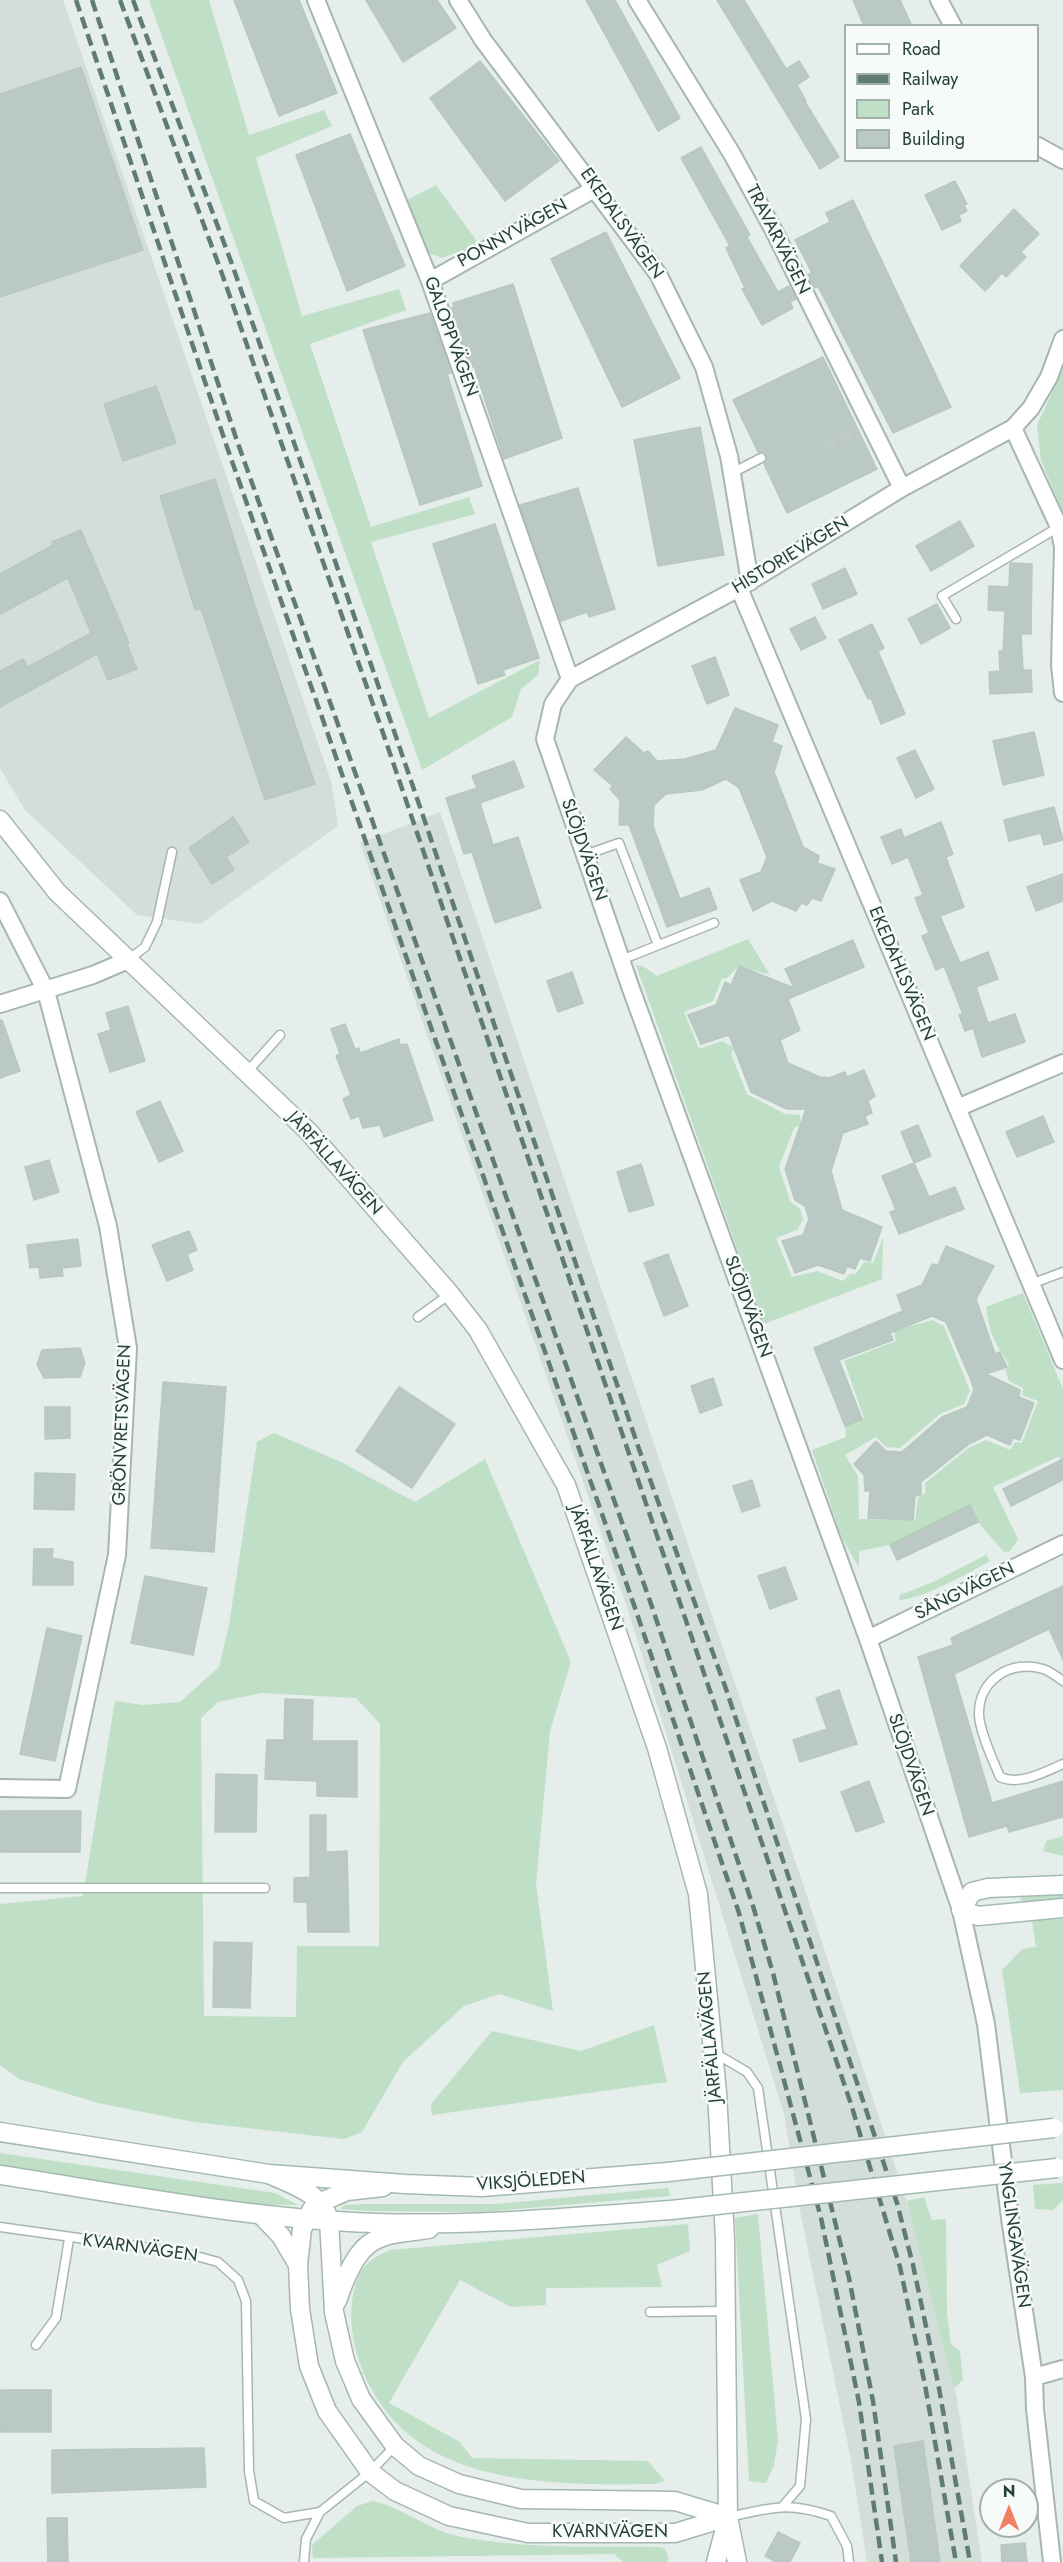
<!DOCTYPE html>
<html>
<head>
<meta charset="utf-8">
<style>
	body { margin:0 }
	#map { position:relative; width:1063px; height:2562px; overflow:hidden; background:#e5eeea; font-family:Jost,sans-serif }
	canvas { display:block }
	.legend { position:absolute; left:844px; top:24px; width:195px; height:138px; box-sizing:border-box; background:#f6faf8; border:2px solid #a2b0ab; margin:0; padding:8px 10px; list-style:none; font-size:18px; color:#244038 }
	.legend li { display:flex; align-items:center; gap:12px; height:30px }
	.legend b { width:30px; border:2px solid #a2b0ab }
	.north { position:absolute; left:979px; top:2478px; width:60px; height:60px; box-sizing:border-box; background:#f6faf8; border:2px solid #a2b0ab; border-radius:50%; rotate:0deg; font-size:16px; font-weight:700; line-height:24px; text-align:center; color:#244038 }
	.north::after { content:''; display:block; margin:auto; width:21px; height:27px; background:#f17f61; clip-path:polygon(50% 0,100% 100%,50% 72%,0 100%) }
</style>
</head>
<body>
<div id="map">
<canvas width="1063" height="2562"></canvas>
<ul class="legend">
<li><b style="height:8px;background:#fff"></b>Road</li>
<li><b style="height:8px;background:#5f7b73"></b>Railway</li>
<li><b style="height:16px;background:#bfdfc6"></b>Park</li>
<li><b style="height:16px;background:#bac9c3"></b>Building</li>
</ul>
<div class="north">N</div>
</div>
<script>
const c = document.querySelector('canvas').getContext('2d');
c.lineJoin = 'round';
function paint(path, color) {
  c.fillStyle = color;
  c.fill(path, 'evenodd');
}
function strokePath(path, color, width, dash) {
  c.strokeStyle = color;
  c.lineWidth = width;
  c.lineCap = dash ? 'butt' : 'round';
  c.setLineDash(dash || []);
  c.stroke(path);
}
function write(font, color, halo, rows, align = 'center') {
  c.font = font + ' Jost,sans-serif';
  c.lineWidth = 5;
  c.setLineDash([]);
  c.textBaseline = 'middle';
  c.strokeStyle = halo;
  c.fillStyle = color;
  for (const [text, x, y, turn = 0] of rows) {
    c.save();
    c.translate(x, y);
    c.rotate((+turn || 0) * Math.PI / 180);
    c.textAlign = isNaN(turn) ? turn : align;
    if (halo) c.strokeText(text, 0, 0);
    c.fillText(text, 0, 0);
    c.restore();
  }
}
const built = new Path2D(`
	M0,0h63l268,781 7,45 -138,98 -63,-9 -112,-105 -25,-42z
	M440,812l364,1075 118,362 35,150 25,163h-115l-16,-102 -50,-244 -17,-102 -156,-504 -268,-767z`);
const green = new Path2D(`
	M149,0h60l40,135 75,-25 8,16 -76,32 46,158 97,-27 7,21 -96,34 61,183 98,-30 6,17 -104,28 58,176 111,-58 -2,15 -17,14 -9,28 -90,53z
	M436,185l43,59 -37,14 -14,-5 -21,-53z
	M1063,369v145l-22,-54 -4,-35z
	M748,939l22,36 -31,-9 -12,12 -5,1 -9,22 -29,11 15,37 23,-8 12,7 -3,6 16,40 38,20 15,1 1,10 -7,3 -15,39 11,34 10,8 3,10 -6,11 -21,8 16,39 25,-6 26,10 7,-7h6l8,-12 9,1 10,-25 -1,41 -118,45 -128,-359 7,1 14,10z
	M1023,1293l40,96v71l-5,-3 -65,30 25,52 -8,12 -6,1 -26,-30 -8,-16 -80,39 -31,6v17l-17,-30 -30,-88 34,-13 -1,-11 19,-8 -20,-57 52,-20 -2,-10 38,-11 12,6 26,65 -6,13 -24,10 -40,34 -14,-1 -10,-10 -31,18 13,21 1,43 56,1 3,-22 7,-5v-10l45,-36 16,-7 24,10 5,-8 7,1 16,-42 -16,-6 1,-7 -14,-7 -4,-11 4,-4c-3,-9 -8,-13 -12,-21 -7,-12 -9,-25 -11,-38z
	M274,1433l67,29 74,40 70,-43 86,203 -21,69 -14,153 17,127 -54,-17 -35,12 -61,56 -41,70 -18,7 -150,-17 -96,-19 -79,-24 -19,-14v-161l83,-8 32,-195 28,4 37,-3 39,-35 10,-42 28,-183zM262,1693l94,5 24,26 -1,222h-82l-1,71 -92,-1 -3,-298 17,-16z
	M986,1555l4,6c-24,13 -65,37 -91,39l1,-5 33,-13z
	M1063,1836v20l-20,-5 3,-10z
	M1063,1893v7l-42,1 -1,-7z
	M1063,1919v171l-43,3 -18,-123 20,-21 14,-2 -4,-27z
	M654,2025l13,57 -235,33 -1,-11 61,-73 89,20z
	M0,2153l275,40 23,12h-31l-72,-9 -195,-31z
	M1063,2183v17l-10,10 -18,-1 -2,-24z
	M668,2188l2,8 -188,16 -112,-1 -29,-2 3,-4 20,-1h132z
	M924,2197l8,23 14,-1 1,94 4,31 9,7 3,29 -9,8 -47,-187z
	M758,2214l20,226 -4,25 -8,18 -17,-2 -14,-263z
	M688,2224l2,27 -33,14 5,22 -116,1v17l-35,2 -51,-27 -71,123 71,39 12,16 176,3 17,20 -11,3c-95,1 -222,4 -278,-87 -13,-20 -21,-44 -24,-68 -2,-22 0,-52 18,-68 6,-5 14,-8 20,-11z
	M373,2501c31,7 58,31 89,36 64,12 132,9 197,10l6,2 4,10 -3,3h-43l-9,-8 -301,4 -1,-13 45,-39z`);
const building = new Path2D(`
	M234,0h65l38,93 -58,23z
	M366,0h71l19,28 -53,34z
	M586,0h29l65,118 -22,13z
	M717,0h27l42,69 13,-8 10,16 -12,8 9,16 -1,1 34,55 -19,12z
	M853,0h47l12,26h-48z
	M480,61l79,100 -54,40 -75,-103z
	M81,67l62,183 -143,47v-203z
	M350,134l55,132 -58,25 -51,-136z
	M701,147l49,88 -3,2 31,55 11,-6 7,13 -6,3 3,6 -31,17 -20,-36 3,-1 -19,-40 4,-2 -49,-88z
	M955,181l12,23 -3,1 3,6 -8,4 2,6 -19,9 -17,-35z
	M853,200l98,207 -58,26 -75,-147 -4,2 -6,-13 4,-2 -17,-33 35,-18 -4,-9z
	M1014,209l25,25 -18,18 5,5 -20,20 -4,-4 -17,18 -25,-25z
	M606,232l74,146 -58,29 -71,-148z
	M513,284l49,154 -58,21 -30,-93 -3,1 -20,-59 3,-1 -1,-4z
	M430,313l21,60 -4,1 35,112 -62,19 -57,-175z
	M823,357l54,112 -90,44 -23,-49 3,-8 -3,-4h-6l-25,-52z
	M156,386l20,57 -53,18 -19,-57z
	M700,427l24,128 -66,11 -24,-126z
	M215,479l40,127 60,178 -50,16 -64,-191 -6,1 -35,-114z
	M578,488l37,121 -26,8 -2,-5 -26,9 -41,-116z
	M960,521l14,25 -43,25 -15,-25z
	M495,524l44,134 -36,12 2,5 -27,9 -45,-140z
	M81,530l48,113 -2,1 10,25 -29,11 -11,-26 -97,53v-36l23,-12 5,8 63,-34 -23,-55 -68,36v-40l53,-29 -1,-3z
	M1010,563l22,1 -1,70h-10l2,36h8l1,22 -42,2 -1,-22 11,-1 -1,-20h4l2,-40 -17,-1 1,-24 20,1z
	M845,568l12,26 -34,15 -11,-25z
	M937,604l13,24 -29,16 -13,-25z
	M815,617l11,21 -25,12 -11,-21z
	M872,624l12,24 -6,3 27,63 -24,10 -10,-26 -3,1 -29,-59z
	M715,657l14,38 -22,9 -15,-38z
	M735,708l43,17 -6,17 10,4 -8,26 29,75 16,9 -2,7 18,6 -14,32 -9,-3 -5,7 -6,-2 -5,8 -24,-10 -19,10 -13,-31 21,-8 6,-15 -28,-69 -13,-9 -24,11 -36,4 -12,11 -1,21 27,73 29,-11 8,21 -50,18 -38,-102h-10l1,-25 -10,-11 3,-3 -19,-16 32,-33 18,16 4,-2 9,10 28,-2 31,-9z
	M1034,732l10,43 -41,10 -10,-44z
	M915,750l19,39 -18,9 -19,-40z
	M514,761l10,26 -44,16 13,42 25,-8 23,71 -46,15 -23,-71 -8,2 -18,-56 31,-10 -5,-12z
	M1054,807l9,33 -19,5 -3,-12 -32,8 -5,-21z
	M233,817l16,25 -23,15 8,13 -22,14 -23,-36z
	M941,822l12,32 -7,3 18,50 -24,9 20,47 28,-11 10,27 -22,8 12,36 27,-9 10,28 -43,15 -9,-29 -8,3 -6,-16 4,-1 -19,-48 -8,4 -14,-34 7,-3 -14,-35 8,-3 -15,-38 -16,7 -11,-27 20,-8 3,9z
	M1063,874v27l-27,10 -9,-24z
	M853,940l11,27 -76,32 12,31 -20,10 8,23 32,14 9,1 16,-6 2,5 17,-7 11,26 -7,5 4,12 -7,3 3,8 -25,9 -12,38 11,39 40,17 -12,34 -10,-3 -5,11 -8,-3 -3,8 -26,-9 -23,8 -13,-32 21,-6 6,-16 -4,-13 -10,-6 -10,-31 21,-60h-19l-36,-17 -22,-57 -28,9 -13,-29 28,-10 9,-23 6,3 8,-19 55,22 -9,-19z
	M572,972l11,31 -25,9 -11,-31z
	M128,1006l17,55 -35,11 -12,-38 13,-4 -5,-17z
	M0,1020h2l18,51 -20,7z
	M345,1024l10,25 4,-1 1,5 39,-14 1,6 7,-1 26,76 -49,17 -4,-12 -17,3 -4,-12 -8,3 -8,-20 8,-4 -15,-39 4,-2 -9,-25z
	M160,1101l23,50 -24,11 -23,-50z
	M1043,1116l11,26 -37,15 -11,-25z
	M918,1125l13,31 -17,7 -13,-31z
	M49,1160l10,32 -25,8 -9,-33z
	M914,1163l15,34 26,-10 9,22 -65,25 -9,-22 6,-2 -14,-34z
	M641,1164l13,41 -25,7 -12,-40z
	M189,1231l8,19 -10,4 6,16 -26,11 -15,-36z
	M78,1239l3,27 -19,2 1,8 -23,2 -1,-11 -9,1 -3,-23z
	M946,1246l48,20 -18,33 19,55 5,-2 7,15 -21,7 34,16 -1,7 15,6 -14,37 -7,-2 -3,7 -23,-10 -18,9 -48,38v13l-6,1 -2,24 -45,-2 2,-27h-5l-1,-16 -10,-11 22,-23 10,10 16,1 40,-35 25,-10 7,-17 -3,-10 -25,-58 -14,-6 -42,17 3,7 -54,20 23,59 -17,7 -31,-78 89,-37 -6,-16 25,-10 10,-21 6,1z
	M668,1254l20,52 -24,10 -20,-53z
	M80,1348l5,15 -5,14 -36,1 -7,-13 5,-15z
	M713,1378l9,27 -22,8 -9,-27z
	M163,1382l63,5 -12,165 -63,-4z
	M399,1387l56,37 -43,64 -56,-37z
	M45,1407h25v31l-25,1z
	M1063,1459v21l-52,26 -8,-17z
	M35,1473l40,1 -1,36 -40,-1z
	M752,1480l8,26 -18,6 -9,-26z
	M970,1505l8,17 -81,38 -7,-15z
	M34,1549h19l-1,9 21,4v23h-40z
	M785,1567l12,32 -27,10 -12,-33z
	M145,1576l62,12 -14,67 -62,-12z
	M1063,1586v74l-14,-31 -95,45 38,129 71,-22v36l-54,15 -2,-6 -38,11 -51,-180 35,-12 -2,-7z
	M47,1628l35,8 -27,125 -35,-7z
	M839,1690l18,54 -57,18 -7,-22 34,-11 -11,-31z
	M285,1699l28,1 -1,41h45v56l-40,-1v-15l-52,-2 2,-39h17z
	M216,1774l41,1 -1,57h-41z
	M869,1781l15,41 -28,10 -15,-40z
	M0,1811h81l-1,41h-80z
	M310,1815h16v37l21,-1 2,81h-41l-1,-30h-13v-24l16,-1z
	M214,1942l38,1 -2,65 -37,-1z
	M0,2390h51v42h-51z
	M923,2441l17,121h-29l-17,-116z
	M204,2448l2,39 -154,6v-43z
	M47,2518h20l1,44h-20z
	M778,2532l22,11 -10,19h-14l-11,-6z
	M1025,2543l2,19h-25l-1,-17z`);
const pedestrianTunnel = new Path2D(`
	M825,447l34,-16`);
const service = new Path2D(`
	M732,473l29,-15
	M956,619l-14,-23 117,-69
	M585,855l34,-12 39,102
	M128,960l17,-13 12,-25 15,-70
	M621,960l93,-37
	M247,1072l33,-37
	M1031,1284l32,-12
	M418,1317l32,-23
	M1063,1681c-6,-4 -13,-10 -20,-12 -32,-10 -65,11 -64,46 1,18 14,45 21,62 20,9 44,-5 63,-13
	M0,1888h265
	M713,2052l34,20 11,16 48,331 -6,67 -17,20
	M0,2227l185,26 33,9 20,18 8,21 3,170 5,30 30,17 36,-6 50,-40 25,-26
	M650,2312l76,-1
	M36,2345l20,-27 13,-79
	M728,2517c44,-9 59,-16 103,-1l16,30 2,16
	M304,2562l2,-23 14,-27`);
const minor = new Path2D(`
	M316,0l114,281 140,398
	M458,0l25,40 175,234 46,93 25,89 21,126
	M637,0l95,154 41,75 129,259
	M939,0l14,26
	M1038,146l25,14
	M430,281l166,-93
	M1013,428l46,99 4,20 -3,118 3,28
	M739,588l324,772
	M0,901l46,90 62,235 20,122 -11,207 -50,234 -67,-1
	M0,1004l93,-29 35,-15
	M957,1108l106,-45
	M868,1639l195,-95
	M1034,2377l29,-8
	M1052,2562l-17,-153 -1,-32 -24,-159 -24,-194 -25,-114 -93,-271 -238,-653 -85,-247 8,-35 17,-25 169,-91 163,-100 111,-60 18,-20 18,-31 14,-38`);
const tertiary = new Path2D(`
	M0,820l57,72 251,239 142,163 28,36 88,155 91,263 41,146 19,199 8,146 3,278 9,45
	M271,2175c23,10 51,19 58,45l5,92 11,49 16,38 34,47 24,20 40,18 62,15 154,2 53,16
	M383,2187l-36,4 -26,11 -9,7 -10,20 -4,36 2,44 9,57 18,45 43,61 25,19 54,25 79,17h147l53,-16
	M261,2215l20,21 17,29
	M337,2301c6,-18 16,-45 32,-57 16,-12 41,-12 60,-15
	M716,2562l12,-44`);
const secondary = new Path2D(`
	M1063,1885l-75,3 -16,4 -11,18 17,6 85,-8
	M0,2132l269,42 136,10 77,3 186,-15
	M0,2175c124,19 249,44 375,48 99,3 197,-6 296,-13`);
const rail = new Path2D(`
	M76,0l151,447 407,1158 105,308 82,305 38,184 23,160
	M92,0l144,438 414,1163 103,305 20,67 76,305 24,123 23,161
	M120,0l101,271 162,462 468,1371 49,163 25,118 31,177
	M133,0l100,267 160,461 246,721 87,240 171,514 16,62 25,118 32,179`);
const secondaryBridge = new Path2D(`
	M668,2172l386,-44
	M671,2210l386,-42`);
const streetNames = [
	["EKEDALSVÄGEN",621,224,55],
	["PONNYVÄGEN",513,234,-29],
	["TRAVARVÄGEN",777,240,63],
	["GALOPPVÄGEN",450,337,70],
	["HISTORIEVÄGEN",791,556,-31],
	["SLÖJDVÄGEN",583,850,71],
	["EKEDAHLSVÄGEN",901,974,67],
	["JÄRFÄLLAVÄGEN",334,1164,48],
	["SLÖJDVÄGEN",747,1307,70],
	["GRÖNVRETSVÄGEN",123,1425,-88],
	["JÄRFÄLLAVÄGEN",595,1568,71],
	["SÅNGVÄGEN",965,1592,-26],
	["SLÖJDVÄGEN",910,1765,71],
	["JÄRFÄLLAVÄGEN",711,2037,-95],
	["VIKSJÖLEDEN",531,2182,-4],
	["YNGLINGAVÄGEN",1013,2235,82],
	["KVARNVÄGEN",140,2249,8],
	["KVARNVÄGEN",610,2533]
];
paint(built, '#d3ded9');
paint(green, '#bfdfc6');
paint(building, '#bac9c3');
strokePath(building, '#b8c8c1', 1.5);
strokePath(pedestrianTunnel, '#becbc6', 12, [12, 6]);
strokePath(service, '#a7b6b1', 11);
strokePath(minor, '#a7b6b1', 20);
strokePath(tertiary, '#a7b6b1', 21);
strokePath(secondary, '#a4bab1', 21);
strokePath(service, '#fff', 8);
strokePath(minor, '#fff', 16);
strokePath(tertiary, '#fff', 18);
strokePath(secondary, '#fff', 18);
strokePath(rail, '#5f7b73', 4.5, [12, 6]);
strokePath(secondaryBridge, '#a4bab1', 21, []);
strokePath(secondaryBridge, '#fff', 18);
write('18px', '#244038', '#f6faf8', streetNames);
</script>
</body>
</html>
